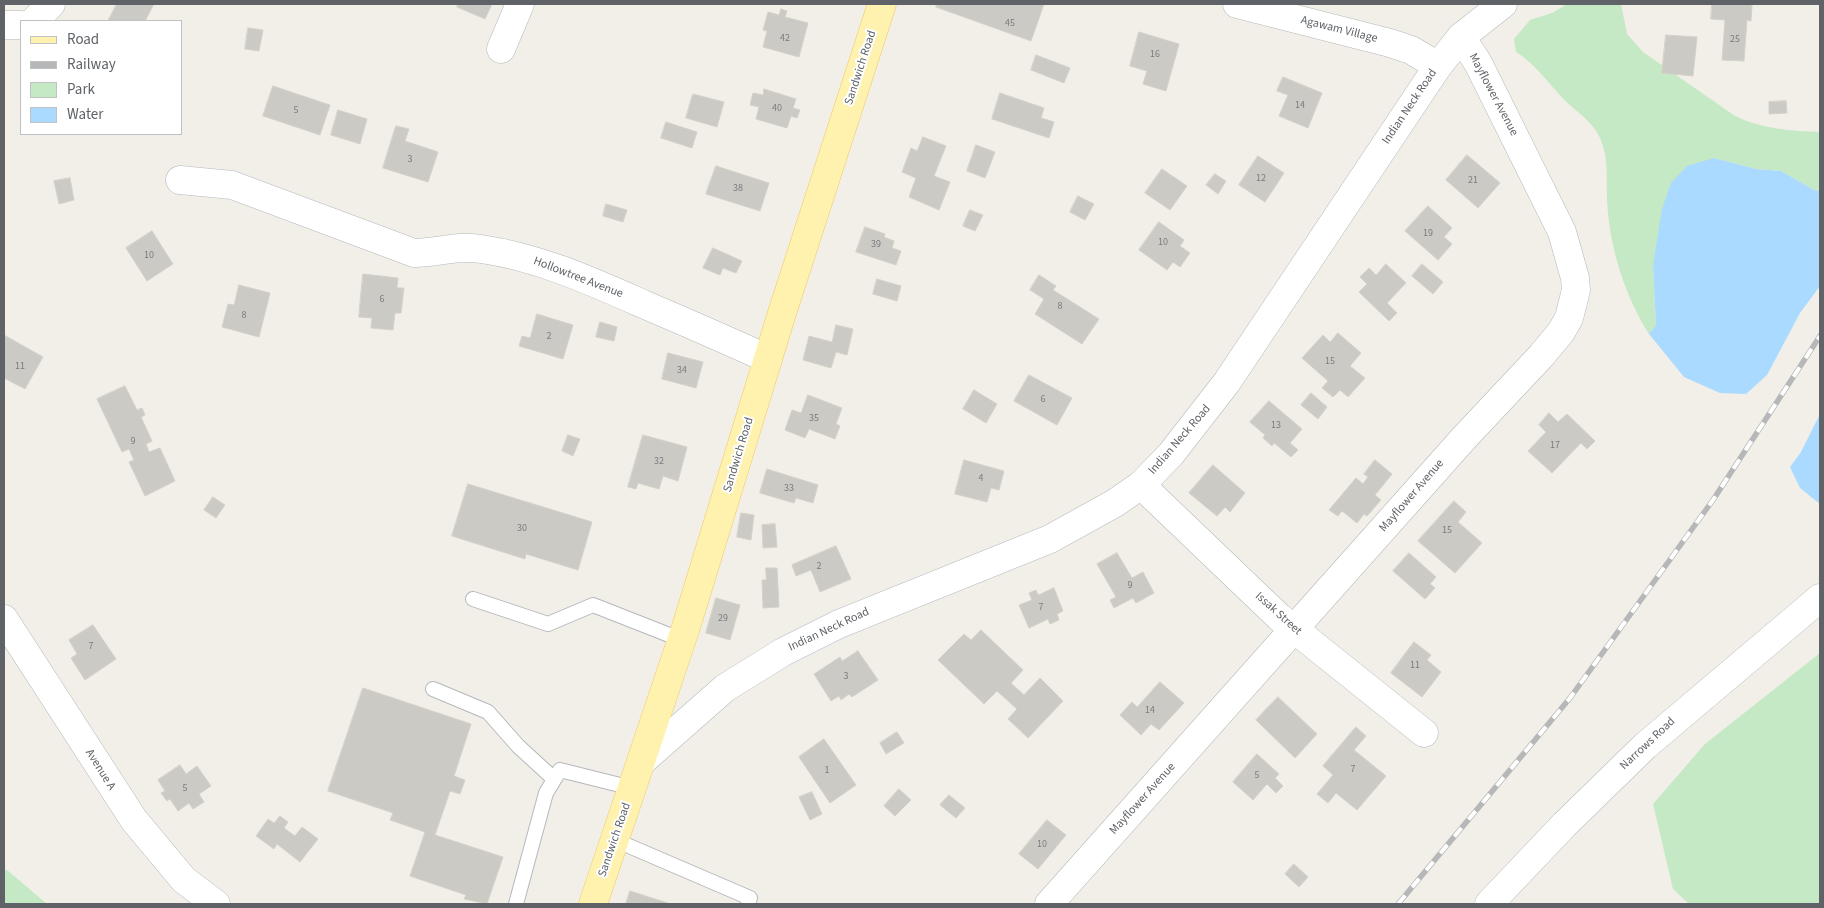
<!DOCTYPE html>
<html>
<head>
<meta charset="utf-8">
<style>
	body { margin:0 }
	#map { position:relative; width:1824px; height:908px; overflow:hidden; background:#f1efe8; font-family:"Source Sans 3",sans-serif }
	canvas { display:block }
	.frame { position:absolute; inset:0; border:5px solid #5f6368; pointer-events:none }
	.legend { position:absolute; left:20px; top:20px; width:162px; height:115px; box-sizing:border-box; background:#fff; border:1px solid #bfc1c3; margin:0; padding:6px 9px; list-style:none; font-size:15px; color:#5f6368 }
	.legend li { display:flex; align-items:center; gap:10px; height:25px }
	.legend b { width:25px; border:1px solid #bfc1c3 }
</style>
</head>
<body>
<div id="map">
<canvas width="1824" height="908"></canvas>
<div class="frame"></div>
<ul class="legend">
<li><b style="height:6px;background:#fff2af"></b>Road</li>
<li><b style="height:6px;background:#b6b7b8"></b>Railway</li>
<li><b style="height:14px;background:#c5e8c5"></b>Park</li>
<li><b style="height:14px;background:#aadaff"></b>Water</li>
</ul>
</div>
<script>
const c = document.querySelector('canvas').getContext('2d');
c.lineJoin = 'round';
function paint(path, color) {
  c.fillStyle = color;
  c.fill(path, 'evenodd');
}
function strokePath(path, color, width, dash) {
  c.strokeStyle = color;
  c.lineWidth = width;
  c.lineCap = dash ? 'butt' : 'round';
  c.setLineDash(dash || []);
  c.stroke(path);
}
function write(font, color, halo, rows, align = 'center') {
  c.font = font + ' "Source Sans 3",sans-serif';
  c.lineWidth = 4;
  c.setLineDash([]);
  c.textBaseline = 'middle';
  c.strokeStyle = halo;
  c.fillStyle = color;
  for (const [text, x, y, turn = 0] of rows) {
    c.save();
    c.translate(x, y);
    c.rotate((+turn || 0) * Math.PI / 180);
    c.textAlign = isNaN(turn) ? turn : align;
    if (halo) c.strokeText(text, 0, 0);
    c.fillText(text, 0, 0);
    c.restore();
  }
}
const green = new Path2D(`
	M1567,4h54l6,30 16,18 92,64c27,13 56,15 85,16v58l-4,1 -35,-20 -25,-2 -42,-11 -61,107 3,60 -7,9c-25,-40 -40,-88 -42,-136 -1,-21 2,-40 -7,-60 -9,-20 -28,-28 -41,-44 -14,-15 -26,-32 -43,-42l-2,-13 16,-19 22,-7z
	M1820,653v251h-131l-16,-15 -20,-85 52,-60z
	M4,870h3l40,34h-43z`);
const water = new Path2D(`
	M1714,158l42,11 25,2 35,20 4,-1v96l-20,27 -33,62 -21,19 -26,-1 -36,-16 -35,-43 7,-9 -3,-60 9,-56 9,-26 16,-17z
	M1820,414v90l-20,-16 -10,-21 11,-15z`);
const building = new Path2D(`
	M117,4h37l-9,17h-37z
	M458,4h34l-7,15 -28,-12z
	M937,4h107l-13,37 -95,-34z
	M1712,4h40l-1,17 -4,-1 -3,41 -22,-1 3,-40 -14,-1z
	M781,9l6,2 -2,6 23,6 -9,34 -36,-10 4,-16 -4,-1 5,-18 11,3z
	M248,28l15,2 -4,21 -14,-2z
	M1139,32l40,12 -13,47 -23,-7 4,-13 -17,-5z
	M1666,35l31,2 -4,39 -31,-3z
	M1036,55l34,13 -6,15 -33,-13z
	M1283,77l39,16 -14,35 -29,-12 9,-21 -11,-4z
	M273,86l57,19 -10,30 -57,-19z
	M764,89l32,10 -3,9 7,2 -3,8 -6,-2 -4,12 -31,-9 3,-12 -9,-2 3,-12 10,2z
	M1000,93l44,15 -3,10 13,4 -5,16 -57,-19z
	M693,94l31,8 -7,25 -31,-9z
	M1786,101l1,12 -18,1v-12z
	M338,110l29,9 -7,25 -29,-9z
	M666,122l31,10 -5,16 -31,-10z
	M396,126l13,3 -4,12 33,11 -10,30 -45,-14z
	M923,137l23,9 -12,30 16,6 -11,28 -30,-13 7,-19 -14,-6 9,-24 6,3z
	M976,145l19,7 -10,26 -18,-7z
	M1467,155l33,28 -22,25 -32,-28z
	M1258,156l26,17 -19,29 -26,-17z
	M716,166l53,17 -9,28 -54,-17z
	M1162,169l25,17 -17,24 -25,-17z
	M1215,174l11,7 -8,13 -12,-9z
	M70,178l4,22 -15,4 -5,-23z
	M1078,196l16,8 -9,16 -15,-8z
	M606,204l21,6 -4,12 -20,-6z
	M1428,206l24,22 -8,9 8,7 -14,16 -33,-29z
	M970,210l13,5 -8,16 -12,-5z
	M1159,222l25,18 -4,6 10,7 -10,14 -7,-5 -6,8 -28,-20z
	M865,227l20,7 -1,3 10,4 -2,7 9,3 -5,14 -40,-13z
	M152,231l21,33 -26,17 -21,-33z
	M713,248l29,13 -6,12 -13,-5 -3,7 -17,-7z
	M1386,264l20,19 -19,20 10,10 -8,8 -30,-29 8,-8 -7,-7 9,-9 7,7z
	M1422,264l21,18 -10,12 -21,-18z
	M363,274l35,4 -1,10h7l-3,25h-6l-2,17 -22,-2 1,-10 -13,-1z
	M1039,275l17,11 -3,4 46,29 -17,25 -47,-30 9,-15 -14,-9z
	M877,279l24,7 -4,15 -24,-7z
	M239,285l31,8 -11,44 -37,-10 6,-23 6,1z
	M537,314l36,11 -10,34 -44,-13 3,-10 8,2z
	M600,322l17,5 -3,14 -18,-4z
	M836,325l17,4 -6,26 -11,-3 -5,16 -28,-8 6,-24 23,6z
	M1338,333l23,20 -11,13 15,12 -17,19 -8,-7 -7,7 -11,-9 6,-7 -26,-23 21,-23 7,7z
	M4,335l39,22 -18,32 -21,-11z
	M668,353l35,9 -7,26 -34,-9z
	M1029,375l43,23 -15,27 -43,-24z
	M125,386l12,24 5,-2 3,7 -4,2 11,24 -6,3 3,8 11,-4 15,33 -30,15 -16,-34 5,-2 -5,-11 -7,3 -25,-53z
	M974,390l23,14 -11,19 -23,-14z
	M1311,393l16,14 -9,12 -17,-14z
	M808,395l34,13 -6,16 4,2 -5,13 -26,-10 -4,9 -20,-8 7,-20 9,3z
	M1269,401l33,28 -12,14 8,7 -7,7 -17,-14 -2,3 -9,-8 2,-3 -15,-13z
	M1549,413l9,9 9,-8 28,27 -8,8 -6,-6 -29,30 -24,-22 18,-19 -7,-7z
	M568,435l12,4 -7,17 -11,-5z
	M643,435l44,12 -9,34 -15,-5 -4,13 -21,-6 -2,6 -8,-2z
	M964,460l40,11 -5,19 -8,-2 -4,14 -32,-8z
	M1375,460l17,14 -17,21 6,5 -14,16 -3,-2 -7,9 -15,-12 -4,5 -9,-6 27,-32 7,6 5,-7 -4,-3z
	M1213,465l32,28 -15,19 -5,-5 -8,9 -28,-23z
	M767,469l51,16 -5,18 -17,-5 -2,5 -34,-10z
	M468,484l124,38 -14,48 -52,-16 -1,5 -73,-23z
	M213,497l12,8 -9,13 -12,-8z
	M1454,501l12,11 -8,10 24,21 -27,30 -37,-32z
	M741,513l13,2 -3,25 -14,-3z
	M775,524l2,23 -14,1 -1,-23z
	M836,546l15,33 -31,13 -9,-22 -15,6 -4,-11z
	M1117,553l15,25 11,-6 11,21 -18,10 -3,-5 -19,10 -4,-8 6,-3 -19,-33z
	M1409,553l27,24 -6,7 5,4 -10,11 -32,-28z
	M766,568h11l2,39 -16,1 -1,-28h4z
	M1054,588l9,23 -6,3 2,6 -9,4 -2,-5 -19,9 -10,-23 13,-5 -3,-7 7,-3 2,5z
	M716,598l24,7 -10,35 -24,-7z
	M93,625l23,34 -31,21 -14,-22 6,-4 -8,-14z
	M981,630l42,40 -12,13 13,12 16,-17 23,23 -35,37 -20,-19 9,-10 -20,-18 -13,13 -46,-44 26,-26 7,6z
	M1414,642l17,13 -4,5 14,12 -19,25 -31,-24z
	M858,651l20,29 -26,17 -3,-3 -8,6 -2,-4 -8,5 -17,-27 26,-17 2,4z
	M1160,682l24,21 -25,27 -8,-6 -10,11 -21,-20 12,-13 5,5z
	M363,688l108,36 -17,52 11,4 -5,14 -10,-3 -15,44 68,22 -16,47 -23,-5 2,-4 -56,-19 15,-44 -35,-12 3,-7 -65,-22z
	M1278,697l39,37 -22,24 -39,-38z
	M1356,727l10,9 -12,14 32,26 -29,34 -21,-17 -8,10 -11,-9 16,-19 -10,-9z
	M897,732l7,11 -18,11 -6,-11z
	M824,739l32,46 -26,18 -31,-46z
	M1257,754l22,20 -4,4 8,8 -7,7 -9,-9 -14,16 -20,-18z
	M180,765l6,9 11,-8 14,20 -12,8 5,8 -11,7 -4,-6 -11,8 -8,-12 -3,2 -6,-8 4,-2 -7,-11z
	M899,789l12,11 -16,16 -11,-10z
	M812,792l10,22 -12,6 -11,-23z
	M949,795l16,13 -9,10 -16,-13z
	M280,816l8,6 -4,6 11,8 7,-9 16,12 -18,23 -23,-18 -3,5 -18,-13 12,-17 6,4z
	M1047,820l19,15 -28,34 -19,-15z
	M1294,864l14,13 -9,10 -14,-13z
	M630,891l41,13h-45z`);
const lane = new Path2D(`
	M473,599l75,25 45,-19 89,35
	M433,689l55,23 30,34 36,33
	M615,840l135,58 -2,6
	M516,904l30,-111 14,-23 72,18`);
const street = new Path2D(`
	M1237,4l153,39 21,7 27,16
	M34,21l17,-17
	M4,25h17
	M501,49l19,-45
	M180,180l52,5 182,68c23,0 44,-8 67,-4 57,8 110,32 162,55 42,18 84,36 125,55
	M1141,485l138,132 145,116
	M4,619l130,201 50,60 32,24
	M1049,904l415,-466 77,-82 20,-24 8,-14 7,-28 -1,-12 -13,-46 -84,-169 -17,-26`);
const secondary = new Path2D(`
	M641,762l84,-74 58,-36 56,-28 211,-85 65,-36 26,-18 30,-31 56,-72 211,-316 23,-29 42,-33
	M1489,904l75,-79 81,-79 175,-148`);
const primary = new Path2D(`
	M593,904l93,-277 96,-314 100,-309`);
const rail = new Path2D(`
	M1398,904l172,-206 143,-198 107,-164`);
const numberNames = [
	["45",1010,24],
	["42",785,39],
	["25",1735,40],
	["16",1155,55],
	["14",1300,106],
	["40",777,109],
	["5",296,111],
	["3",410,160],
	["12",1261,179],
	["21",1473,181],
	["38",738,189],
	["19",1428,234],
	["10",1163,243],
	["39",876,245],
	["10",149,256],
	["6",382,300],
	["8",1060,307],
	["8",244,316],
	["2",549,337],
	["15",1330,362],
	["11",20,367],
	["34",682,371],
	["6",1043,400],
	["35",814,419],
	["13",1276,426],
	["9",133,442],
	["17",1555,446],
	["32",659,462],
	["4",981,479],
	["33",789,489],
	["30",522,529],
	["15",1447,531],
	["2",819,567],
	["9",1130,586],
	["7",1041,608],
	["29",723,619],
	["7",91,647],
	["11",1415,666],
	["3",846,677],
	["14",1150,711],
	["7",1353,770],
	["1",827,771],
	["5",1257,776],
	["5",185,789],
	["10",1042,845]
];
const streetNames = [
	["Agawam Village",1339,30,14],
	["Sandwich Road",861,68,-72],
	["Mayflower Avenue",1493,95,62],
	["Indian Neck Road",1410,107,-56],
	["Hollowtree Avenue",578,278,21],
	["Indian Neck Road",1180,440,-49],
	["Sandwich Road",739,455,-73],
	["Mayflower Avenue",1412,496,-49],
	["Issak Street",1278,614,42],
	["Indian Neck Road",829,630,-25],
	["Narrows Road",1648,744,-43],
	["Avenue A",100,770,58],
	["Mayflower Avenue",1143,799,-48],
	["Sandwich Road",615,840,-71]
];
paint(green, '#c5e8c5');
paint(water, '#aadaff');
paint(building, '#cccac5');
strokePath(building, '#d6d1c6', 1);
strokePath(lane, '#b5b8bc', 16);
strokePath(street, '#b5b8bc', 29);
strokePath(secondary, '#b6babf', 29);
strokePath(primary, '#f2c960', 29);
strokePath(lane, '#fff', 14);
strokePath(street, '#fff', 28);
strokePath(secondary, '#fff', 28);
strokePath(primary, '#fff2af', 28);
strokePath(rail, '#b6b7b8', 5.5);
strokePath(rail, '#fff', 4, [11]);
write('10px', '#7a7d7f', null, numberNames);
write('12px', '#5f6368', '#fff', streetNames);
</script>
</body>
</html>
